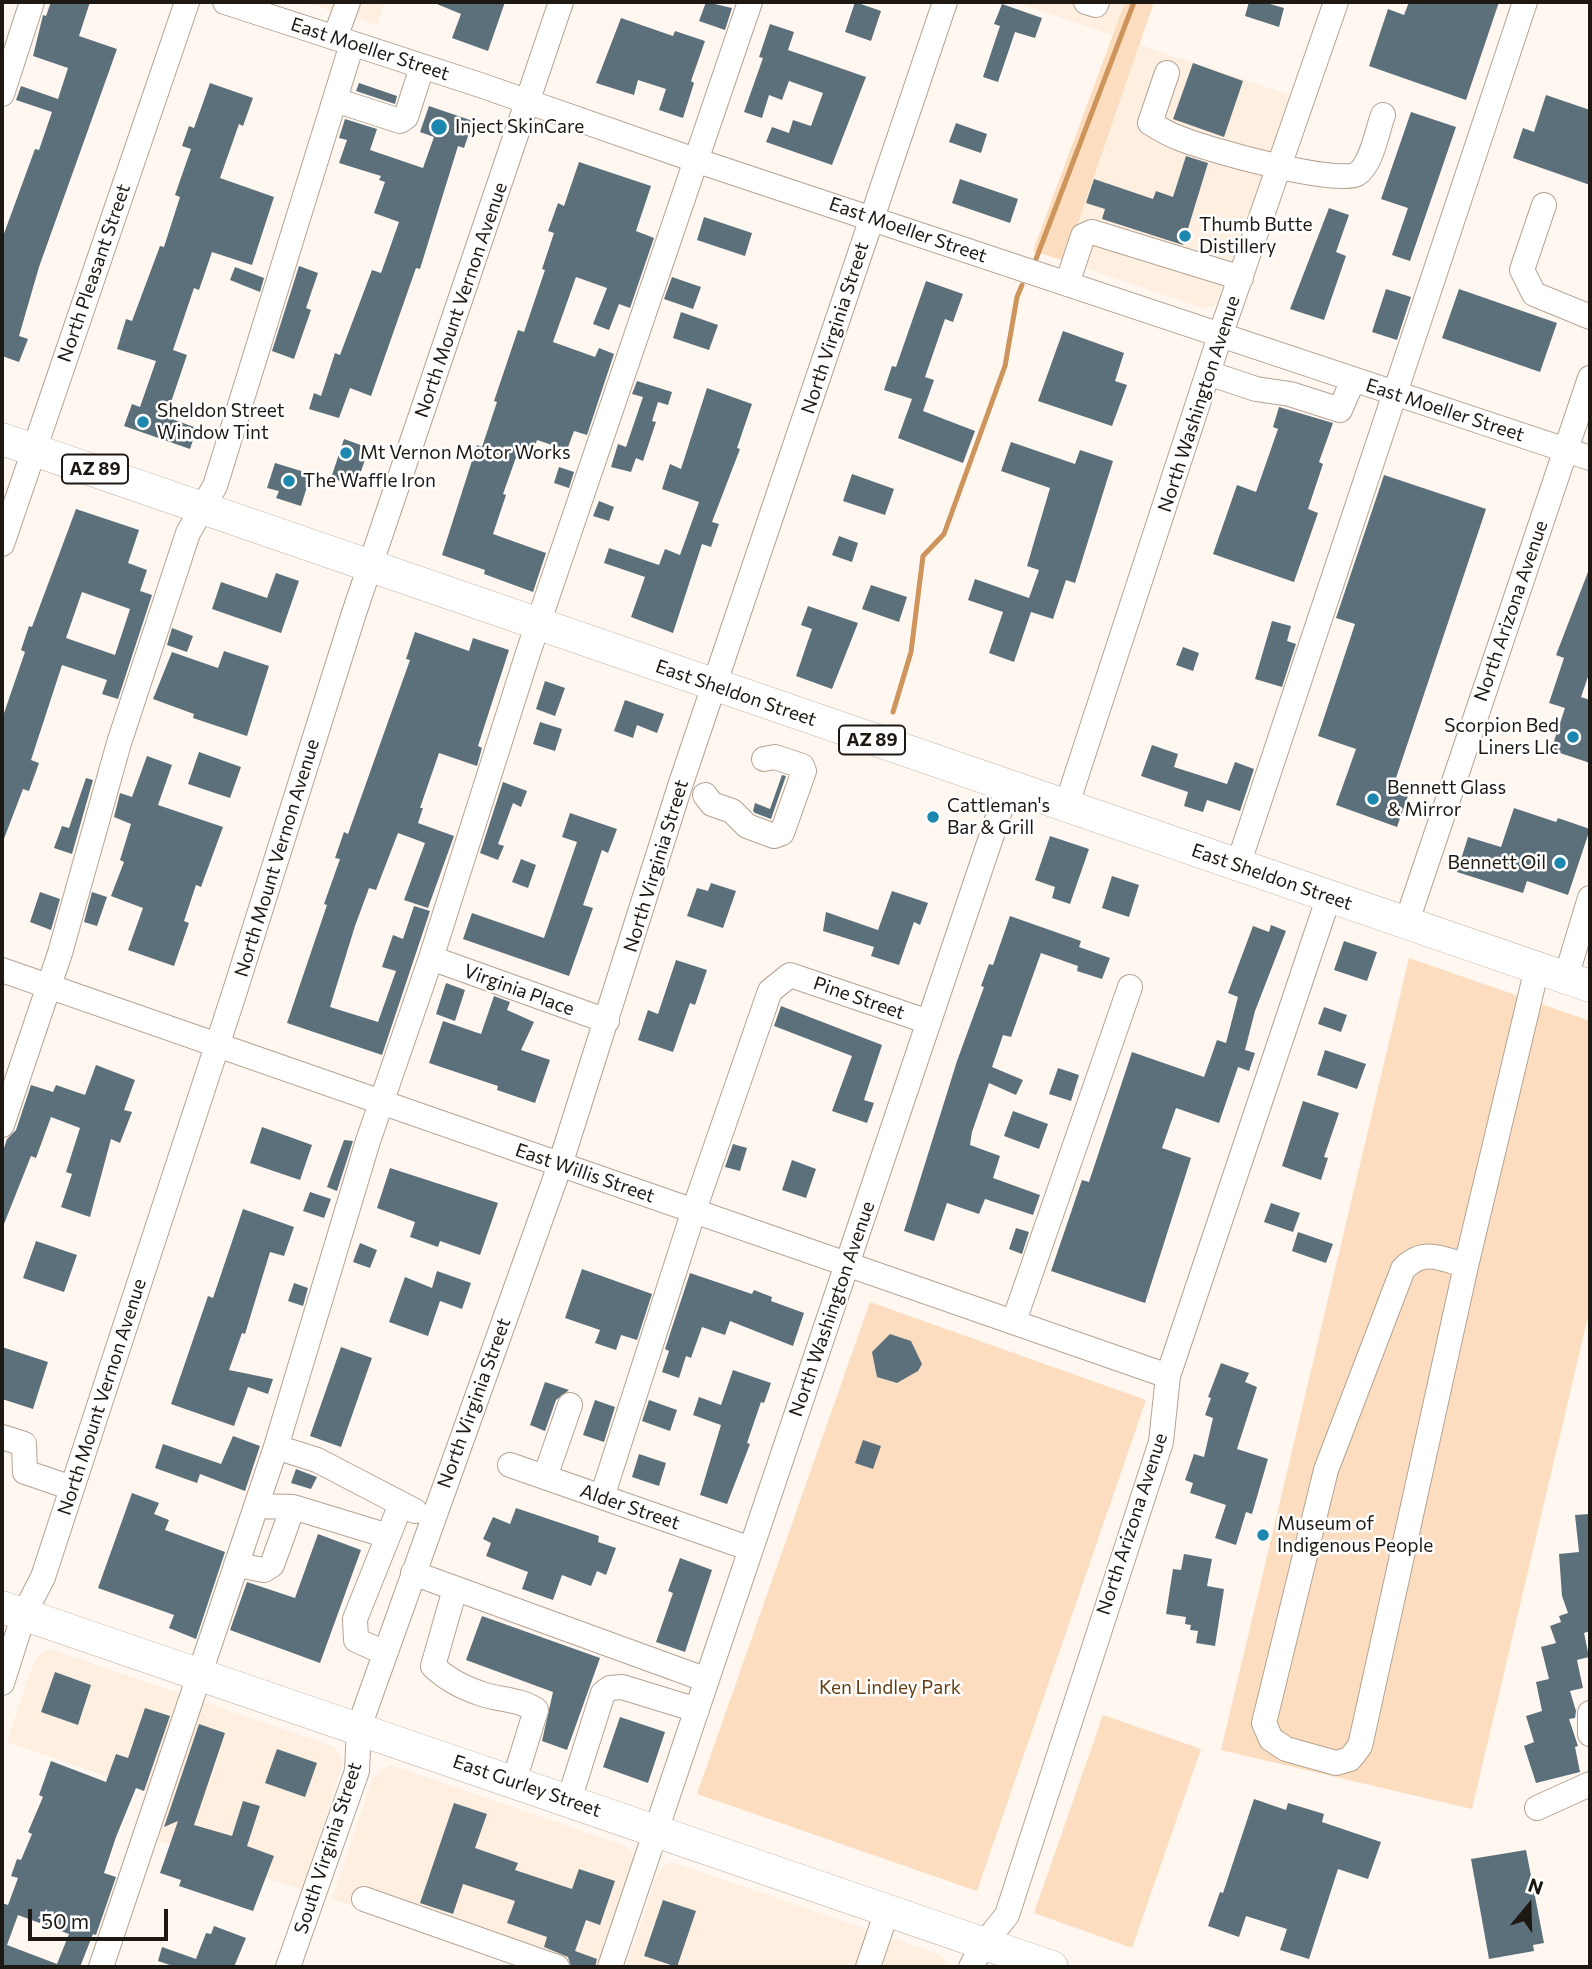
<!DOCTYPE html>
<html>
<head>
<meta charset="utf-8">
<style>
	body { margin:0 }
	#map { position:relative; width:1592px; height:1969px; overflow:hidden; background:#fff7f0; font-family:Commissioner,sans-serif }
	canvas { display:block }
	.frame { position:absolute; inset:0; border:4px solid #1e1812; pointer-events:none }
	.north { position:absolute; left:1494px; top:1871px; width:70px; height:70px; -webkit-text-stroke:5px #fff; paint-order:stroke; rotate:19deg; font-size:19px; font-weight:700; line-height:28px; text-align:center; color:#1e1812 }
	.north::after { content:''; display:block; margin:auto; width:24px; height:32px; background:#1e1812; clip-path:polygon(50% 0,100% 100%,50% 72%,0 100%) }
	.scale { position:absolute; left:28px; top:1909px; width:140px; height:32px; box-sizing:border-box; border:4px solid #1e1812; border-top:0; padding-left:9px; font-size:21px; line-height:24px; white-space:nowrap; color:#1e1812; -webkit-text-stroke:5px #fff; paint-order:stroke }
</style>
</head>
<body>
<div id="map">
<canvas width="1592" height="1969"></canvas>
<div class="frame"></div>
<div class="north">N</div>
<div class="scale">50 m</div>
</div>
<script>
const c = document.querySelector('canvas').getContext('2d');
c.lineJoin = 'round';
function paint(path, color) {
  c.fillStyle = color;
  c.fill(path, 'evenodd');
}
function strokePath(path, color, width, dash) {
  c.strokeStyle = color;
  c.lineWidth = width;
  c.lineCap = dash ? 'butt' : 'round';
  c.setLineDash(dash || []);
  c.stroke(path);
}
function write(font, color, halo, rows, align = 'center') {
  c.font = font + ' Commissioner,sans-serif';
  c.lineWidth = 5;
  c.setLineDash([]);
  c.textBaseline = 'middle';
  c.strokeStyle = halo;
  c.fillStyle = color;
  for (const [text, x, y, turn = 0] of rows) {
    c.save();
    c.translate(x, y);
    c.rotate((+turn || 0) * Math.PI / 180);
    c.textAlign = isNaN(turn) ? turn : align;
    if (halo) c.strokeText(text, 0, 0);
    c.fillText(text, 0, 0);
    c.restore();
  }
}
const built = new Path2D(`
	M304,2h81l-8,23z
	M1014,2h111l-13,33z
	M1140,45l153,51 -65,199 -12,10 -15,3 -136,-47z
	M50,1649l285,98 8,16 -40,127 -168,-57 14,-42 -142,-49 27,-81 8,-9z
	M391,1765l234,81 8,7 2,10 -35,104h-67l-201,-68 40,-119 10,-11z
	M672,1862l269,93 9,12h-324l31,-92 7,-9z`);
const green = new Path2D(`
	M1125,2h29l-89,259 -32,-10z
	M1409,958l181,63v287l-118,501 -251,-59z
	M870,1302l276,98 -169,491 -280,-97z
	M1103,1715l98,34 -69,199 -98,-35z`);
const stream = new Path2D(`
	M1036,259l98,-257
	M893,712l18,-60 12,-96 21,-22 61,-168 12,-69 5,-12`);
const building = new Path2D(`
	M51,2h39l-11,34 38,13 -78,218 -20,69 9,3 -9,23 -17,-6v-117l33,-90 4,1 13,-38 -36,-12 5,-14 37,13 10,-31 -35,-12 10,-41 3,1z
	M432,2h73l-17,49 -36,-13 9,-24z
	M706,2l26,6 -7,22 -26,-9z
	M855,2l26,9 -10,30 -26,-9z
	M1249,2h14l21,6 -5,19 -34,-11z
	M1409,2h90l-33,98 -97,-34 19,-57 16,6z
	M1002,4l40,14 -7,20 -20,-6 -17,50 -15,-5 17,-51 -6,-2z
	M621,18l52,18 2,-5 30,10 -14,40 3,2 -11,35 -24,-8 7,-21 -28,-9 -4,15 -38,-12z
	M770,24l24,8 -6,18 78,27 -34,88 -66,-23 6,-15 17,6 4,-13 18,6 12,-33 -34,-12 -7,19 -13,-5 -7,23 -18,-6 19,-54 -4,-1z
	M1193,63l50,18 -19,56 -51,-18z
	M210,83l43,15 -10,28 -4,-2 -19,54 54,19 -22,68 -40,-13 -13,38 -5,-2 -21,62 14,5 -21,62 31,11 -7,21 -66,-23 8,-22 8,3 16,-46 -39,-12 9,-30 6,2 28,-75 4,1 16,-50 -5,-2 16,-46 -9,-3 7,-20 5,2z
	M359,83l38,13 -2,8 -39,-13z
	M1546,95l44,15v75l-77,-27 10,-30 11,4z
	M429,106l44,15 -9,27 -6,-2 -38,123 -4,-1 -45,128 -21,-8 -11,30 -30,-9 5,-16 7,3 14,-43 5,2 32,-85 9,3 18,-51 -25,-9 11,-31 -6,-2 2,-4 -42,-13 8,-23 -8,-2 6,-19 32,10 -7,21 53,18 11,-31 -14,-5z
	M1411,112l45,15 -46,134 -18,-6 16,-47 -27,-9z
	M956,123l31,11 -6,19 -32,-11z
	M1186,156l22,7 -25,82 -81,-26 3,-10 -19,-6 8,-24 59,20 3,-8 17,6z
	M579,162l72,24 -15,45 18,7 -24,70 -11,-4 -10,26 -16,-6 14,-36 -31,-11 -23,65 42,15 4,-9 15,6 -27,81 -13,-4 -7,19 -30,-10 -4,13 -14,-4 -16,45 3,1 -13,39 53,19 -13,39 -49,-18 1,-4 -43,-15 35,-110 5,2 15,-45 -3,-1 24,-71 6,2 21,-62 -3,-1 12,-36 -6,-2 10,-28 6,3z
	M960,179l58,20 -8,24 -58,-20z
	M1329,208l20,7 -13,37 10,4 -22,64 -34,-11z
	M704,217l48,16 -7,23 -48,-16z
	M299,266l19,7 -12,35 5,2 -17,49 -22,-8z
	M235,267l29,11 -4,14 -30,-12z
	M672,277l29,10 -8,22 -29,-10z
	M926,281l37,13 -10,28 -8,-3 -20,58 9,3 -11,31 52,20 -12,32 -65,-25 14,-39 -28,-9 8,-24 4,1z
	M1386,289l25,8 -14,43 -25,-8z
	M1459,289l98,34 -17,49 -98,-34z
	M681,312l37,13 -9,25 -36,-12z
	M1063,331l61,22 -9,28 12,4 -15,41 -74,-25z
	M637,381l35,11 -4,13 -10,-3 -6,19 4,1 -13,39 -7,-3 -5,14 -20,-5 7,-23 8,3 17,-50 -11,-3z
	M707,388l45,16 -15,44 3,1 -28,73 7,2 -8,23 -9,-3 -29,89 -42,-16 14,-40 -41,-14 5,-15 50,17 6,-16 15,6 19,-53 -37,-13 8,-25 11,5z
	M1279,407l54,16 -14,39 4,2 -15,45 10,4 -24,69 -81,-28 24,-69 19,7 22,-63 -5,-2z
	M344,439l25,9 -13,38 -25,-8z
	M1011,442l64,22 5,-14 33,11 -38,122 -9,-3 -13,39 -22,-7 -17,50 -25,-9 14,-41 -35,-12 7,-21 54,19 10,-28 -12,-4 23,-78 -49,-17z
	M275,463l36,11 -10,32 -25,-8 3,-7 -12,-3z
	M559,467l15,5 -5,16 -15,-5z
	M852,474l42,15 -9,26 -42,-14z
	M1384,475l102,34 -93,278 16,6 -12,34 -61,-22 20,-56 -38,-13 37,-112 -19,-6z
	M599,501l15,6 -5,14 -16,-5z
	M76,509l63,21 -11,33 19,7 -7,21 12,4 -34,104 -16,-5 5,-14 -45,-15 -31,95 8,3 -10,28 -6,-2 -21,55v-125l23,-67 -4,-2 8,-24 3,1zM82,592l48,17 -15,46 -49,-17z
	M839,536l19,7 -6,19 -20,-7z
	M1588,572l2,99 -9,26 9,3v63l-39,-13 14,-42 -16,-5 15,-45 -8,-3z
	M276,573l23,8 -18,52 -69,-24 9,-27 46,16z
	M871,585l36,12 -8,25 -37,-13z
	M808,606l50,17 -26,66 -36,-13 16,-47 -11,-4z
	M1272,621l19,5 -4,15 9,3 -14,43 -27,-8z
	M172,628l21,8 -6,16 -20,-7z
	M415,632l54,19 4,-13 36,12 -31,96 4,2 -5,18 -38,-13 -19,55h3l-5,15 36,13 -26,72 -24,-8 21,-57 -27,-10 -22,57 -7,-2 -14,38 -25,81 48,15 18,-51 -14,-4 11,-32 10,4 11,-33 16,5 -48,144 -95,-32 40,-118 -3,-1 16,-45 -5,-1 9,-26 4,2 62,-174 -4,-1z
	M1183,647l16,6 -6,18 -17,-6z
	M224,651l45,15 -22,70 -54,-18 1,-4 -41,-15 19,-47 46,16z
	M545,681l20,7 -10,28 -19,-7z
	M625,700l39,14 -7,19 -20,-8 -4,13 -19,-7z
	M540,722l22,7 -7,22 -22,-7z
	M1152,745l26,9 -4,13 53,17 8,-22 19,7 -14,42 -33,-11 -4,12 -19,-6 4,-14 -47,-16z
	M199,752l42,15 -11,31 -42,-14z
	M147,756l25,9 -14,40 65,22 -22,60 -5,-2 -12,36 5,2 -15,43 -46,-16 15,-42 -32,-12 13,-34 -4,-2 11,-36 -17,-7 6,-24 12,4z
	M782,775l4,1 -15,43 -16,-6 -2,-2 2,-8 15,6z
	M86,778l7,2 -21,74 -18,-6 8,-22 7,2z
	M503,782l24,9 -6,16 -8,-4 -15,41 6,2 -6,14 -18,-7z
	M1514,808l42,14 2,-4 32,11 -22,66 -41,-14 -4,12 -66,-21 11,-35 33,10z
	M570,813l47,16 -9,24 -6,-3 -19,55 10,3 -24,68 -106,-37 9,-26 72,25 33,-96 -15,-5z
	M1050,836l39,13 -19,55 -18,-6 3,-11 -20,-7z
	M521,859l15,6 -8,23 -16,-6z
	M1112,876l27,9 -10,32 -27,-9z
	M711,883l25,8 -13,37 -36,-12 10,-28 11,3z
	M892,891l36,12 -8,22 -6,-3 -15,43 -28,-9 3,-9 -51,-16 3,-19 52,18z
	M40,892l20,7 -9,31 -21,-8z
	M92,892l15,5 -10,29 -13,-4z
	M1010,916l71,25 -2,6 31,11 -8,21 -25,-8 1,-5 -37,-13 -30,84 -8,-2 -11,32 31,13 -7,15 -27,-12 -17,49 -2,13 30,11 -7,22 47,17 -7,20 -48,-16 -6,15 -32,-11 -13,38 -30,-10 53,-170 27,-74 -3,-1 8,-22 4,1z
	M1271,925l15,6 -31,80 -10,39 10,3 -6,18 -11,-4 -19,56 -43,-15 -14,40 29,10 -46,145 -94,-32 31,-91 7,2 43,-130 72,25 13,-37 9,3 12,-46 -10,-4 25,-67 16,6z
	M1344,941l33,11 -10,29 -33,-11z
	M676,960l31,10 -12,35 -5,-2 -17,49 -35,-12 10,-30 10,4z
	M446,983l19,7 -10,31 -19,-7z
	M494,996l16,6 -3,8 27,12 -13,28 29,10 -15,43 -38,-13 1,-4 -69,-23 14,-42 38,13z
	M781,1006l101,39 -18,55 10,3 -7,20 -35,-12 20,-55 -78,-30z
	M1324,1007l23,8 -6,17 -23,-8z
	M1325,1050l41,14 -9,25 -40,-14z
	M96,1065l39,15 -11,30 8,2 -12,31 -9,-4 -21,78 -29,-10 11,-33 -6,-2 14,-44 -29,-11 -15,41 -5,-2 -29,73v-75l5,-15 9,-9 15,-45 22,7 3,-7 29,10z
	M1058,1068l21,7 -8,26 -22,-7z
	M1303,1101l36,12 -15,44 4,1 -7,22 -39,-14z
	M1013,1111l35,13 -9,25 -35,-13z
	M262,1127l50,18 -12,35 -50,-17z
	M344,1140l9,1 -16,50 -10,-4z
	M733,1144l14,4 -7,23 -15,-4z
	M792,1160l24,9 -10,29 -24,-8z
	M390,1168l108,35 -18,52 -40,-14 -2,6 -28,-10 5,-15 -38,-14z
	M310,1192l21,7 -7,19 -21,-7z
	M1271,1203l29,10 -7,19 -29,-10z
	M243,1209l51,18 -10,29 -14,-4 -25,82 -3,-1 -13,37 44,9 -5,15 -20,-7 -14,39 -63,-22 37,-108 5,2z
	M1016,1228l13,4 -7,22 -13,-5z
	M1298,1232l35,12 -7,19 -34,-12z
	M36,1241l41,14 -13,37 -41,-14z
	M360,1243l17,7 -7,18 -17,-6z
	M582,1269l70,25 -15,46 -16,-5 -5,15 -21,-7 5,-13 -35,-12z
	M437,1271l34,12 -9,26 -22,-8 -12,35 -39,-14 16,-45 27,11z
	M690,1273l62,21 2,-4 18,7 -1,4 33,12 -11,33 -63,-25 -5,14 -23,-8 -11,31 -5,-2 -7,22 -17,-6 7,-21 -4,-2z
	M294,1283l14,5 -5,18 -15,-5z
	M890,1334l21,7 11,23 -4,7 -21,12 -20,-6 -5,-25z
	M2,1347l46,15 -15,47 -31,-10z
	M341,1347l31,11 -31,89 -31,-11z
	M1221,1363l28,10 -4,9 12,5 -20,62 31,10 -16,55 -6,-2 -10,33 -21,-7 11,-33 -36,-12 3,-10 -8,-3 9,-26 10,3 9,-39 -8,-3 6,-17 -3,-1z
	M733,1370l38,13 -7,20 -3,-1 -14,41 3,1 -23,60 -27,-9 21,-70 -28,-10 6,-18 22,8z
	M545,1382l24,8 -13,10 -11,31 -15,-6z
	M595,1400l20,7 -11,35 -21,-7z
	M649,1400l28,10 -7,21 -28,-10z
	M233,1436l27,10 -15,45 -45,-17 -3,9 -42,-15 8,-24 58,20z
	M863,1440l18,6 -8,23 -18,-6z
	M639,1454l27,9 -7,23 -27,-9z
	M296,1469l21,8 -6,12 -20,-6z
	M132,1493l27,10 -5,11 15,6 -4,10 60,22 -29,87 -27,-11 5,-13 -76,-27z
	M516,1508l83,28 -1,6 18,6 -10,27 -9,-4 -6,15 -29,-11 -9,25 -31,-11 6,-17 -42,-16 5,-13 -8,-4 10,-22 17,7z
	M1590,1514v117l-6,2 5,24 -12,3 6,28 -13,3 6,20 -1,7 -6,1 9,27 -3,1 5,25 -44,11 -12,-37 10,-4 -8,-26 16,-5 -6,-29 13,-3 -8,-32 15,-4 -6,-17 11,-4 -2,-6 9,-3 -6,-17 -3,-42 20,-2 -4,-37z
	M318,1534l43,16 -41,113 -90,-33 17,-48 48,16z
	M1184,1554l28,5 -5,27 17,3 -9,57 -19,-3 2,-12 -8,-1 1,-5 -6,-1 1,-7 -20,-3 7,-45 8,1z
	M680,1558l32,12 -27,82 -29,-10 17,-49 -5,-2z
	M482,1616l118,42 -33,92 -25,-9 11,-49 -87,-32z
	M55,1672l36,13 -13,40 -37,-13z
	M145,1708l25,8 -26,75 -8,-3 -20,49 -12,36 12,4 -20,58 -3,-1 -13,33h-78v-64l6,2 10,-27 -7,-2 6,-17 4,1 11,-26 -4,-2 15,-35 -4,-2 12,-34 55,21 10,-28 12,4zM18,1915l51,19 -12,30 -50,-19z
	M620,1717l45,15 -17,51 -45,-16z
	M199,1724l26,9 -31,92 38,11 11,-35 17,5 -13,40 27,10 -21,55 -74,-25 2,-6 -21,-7 18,-52 -14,6z
	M277,1749l40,14 -12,34 -40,-14z
	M1254,1799l32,11 2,-7 36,11 -2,8 59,20 -13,37 -30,-10 -29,90 -29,-9 7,-21 -41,-13 -7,21 -31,-11 12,-34 3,1z
	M454,1803l33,11 -12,34 43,15 -3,7 57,19 7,-20 36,12 -15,44 -14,-5 -11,31 22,8 -2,8h-24l-3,-10 -24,-10 3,-10 -40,-14 8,-22 -52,-17 -10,30 -33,-11z
	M1526,1850l18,93 -11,2 1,6 -45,8 -18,-100z
	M663,1900l33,11 -19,56 -33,-11z
	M214,1926l32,12 -12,29h-58l-18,-6 4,-14 34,12 10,-26 5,1z`);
const minor = new Path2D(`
	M225,2l255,83 215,75 895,298
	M1086,2l10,3 1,-3
	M335,38l13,-36
	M1167,73l-17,50c9,5 19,12 29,15 26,11 158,48 178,36 15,-10 20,-43 26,-59
	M2,94l30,-92
	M335,100l65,21 6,-4 16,-50
	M1544,205l-22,65 12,24 56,23
	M1067,284l16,-48 9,-4 149,46
	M1208,373l48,16 34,5 50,16 13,-30
	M2,544l185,-542
	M705,795l7,9 20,7 15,15 27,10 8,-3 22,-62 -2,-5 -27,-9 -11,2
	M1066,807l154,-471 116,-334
	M1238,865l287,-863
	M1406,924l184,-546
	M431,958l176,63
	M2,970l1166,406
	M1566,977l24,-79
	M2,1125l58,-172 59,-210 69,-210 27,-47 137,-442
	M1466,1266c-25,-8 -43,-18 -63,3l-77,201 -62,253 7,16 15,10 50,14 14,-4 10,-13 106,-480 71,-298
	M1014,1321l116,-334
	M2,1437l22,7 1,28 47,16
	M276,1447l41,13 98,51
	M510,1465l241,84
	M545,1477l25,-72
	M602,1497l92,-287 76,-219 20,-16 139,47
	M293,1507l95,29
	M236,1565l28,5 8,-5 21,-58 -37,-1
	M413,1573l294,107
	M455,1589l-22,77c13,13 31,22 49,28 17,6 38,5 54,16l-22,71
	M385,1653l-29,-13 -1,-21 46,-115
	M2,1683l22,-69 19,-37 191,-583 120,-381 207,-611
	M1590,1713v21
	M569,1800l34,-107 7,-5 12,-1 75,23
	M1537,1808l53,-24
	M364,1899l193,68
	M101,1967l175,-520 92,-306 63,-183 97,-305 222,-651
	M288,1967l69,-196 2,-44 201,-562 120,-379 265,-784
	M610,1967l398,-1180
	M868,1967l19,-56
	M971,1967l12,-22 24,-30 154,-473 7,-66 161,-480`);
const major = new Path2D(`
	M2,439l1588,547
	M2,1607l1050,360`);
const markers = [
	[439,127,9,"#1d87af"],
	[1185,236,7,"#1d87af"],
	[143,422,7,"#1d87af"],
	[346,453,7,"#1d87af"],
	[289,481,7,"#1d87af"],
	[1573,737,7,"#1d87af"],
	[1373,799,7,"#1d87af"],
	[933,817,7,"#1d87af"],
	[1560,863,7,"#1d87af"],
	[1263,1535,7,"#1d87af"]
];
const shields = [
	[95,469,66],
	[872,740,66]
];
const shieldNames = [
	["AZ 89",95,469],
	["AZ 89",872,740]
];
const streetNames = [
	["East Moeller Street",370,49,18],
	["East Moeller Street",908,230,19],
	["North Pleasant Street",94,273,-71],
	["North Mount Vernon Avenue",461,300,-71],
	["North Virginia Street",835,328,-72],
	["North Washington Avenue",1199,404,-72],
	["East Moeller Street",1445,410,18],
	["North Arizona Avenue",1511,611,-71],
	["East Sheldon Street",736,693,19],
	["North Mount Vernon Avenue",277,858,-73],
	["North Virginia Street",656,866,-73],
	["East Sheldon Street",1272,877,19],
	["Virginia Place",519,990,20],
	["Pine Street",859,998,19],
	["East Willis Street",585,1173,19],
	["North Washington Avenue",832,1309,-71],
	["North Mount Vernon Avenue",102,1397,-72],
	["North Virginia Street",474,1403,-70],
	["Alder Street",630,1507,19],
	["North Arizona Avenue",1132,1524,-72],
	["East Gurley Street",527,1786,19],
	["South Virginia Street",328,1848,-72]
];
const poiNames = [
	["Inject SkinCare",455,127],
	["Thumb Butte",1199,225],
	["Distillery",1199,247],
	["Sheldon Street",157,411],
	["Window Tint",157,433],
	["Mt Vernon Motor Works",360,453],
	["The Waffle Iron",303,481],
	["Scorpion Bed",1559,726,"right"],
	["Liners Llc",1559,748,"right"],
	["Bennett Glass",1387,788],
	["& Mirror",1387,810],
	["Cattleman's",947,806],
	["Bar & Grill",947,828],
	["Bennett Oil",1546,863,"right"],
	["Museum of",1277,1524],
	["Indigenous People",1277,1546]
];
const parkNames = [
	["Ken Lindley Park",890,1688]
];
paint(built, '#feefe1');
paint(green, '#fdddc0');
strokePath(stream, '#cd945b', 5);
paint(building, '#5b707b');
strokePath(minor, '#b5a393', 26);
strokePath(major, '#b5a393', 33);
strokePath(minor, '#fff', 24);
strokePath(major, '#fff', 32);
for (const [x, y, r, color] of markers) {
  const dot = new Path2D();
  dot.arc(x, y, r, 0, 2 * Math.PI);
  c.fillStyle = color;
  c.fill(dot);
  strokePath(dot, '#fff', 2.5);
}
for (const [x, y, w] of shields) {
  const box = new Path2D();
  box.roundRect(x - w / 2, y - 14.5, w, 29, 5);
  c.fillStyle = '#fff';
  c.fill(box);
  strokePath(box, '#1e1812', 2);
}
write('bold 18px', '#1e1812', null, shieldNames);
write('19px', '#1e1812', '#fff', streetNames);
write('19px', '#1e1812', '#fff', poiNames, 'left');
write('19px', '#633c10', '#fff', parkNames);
</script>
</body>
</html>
